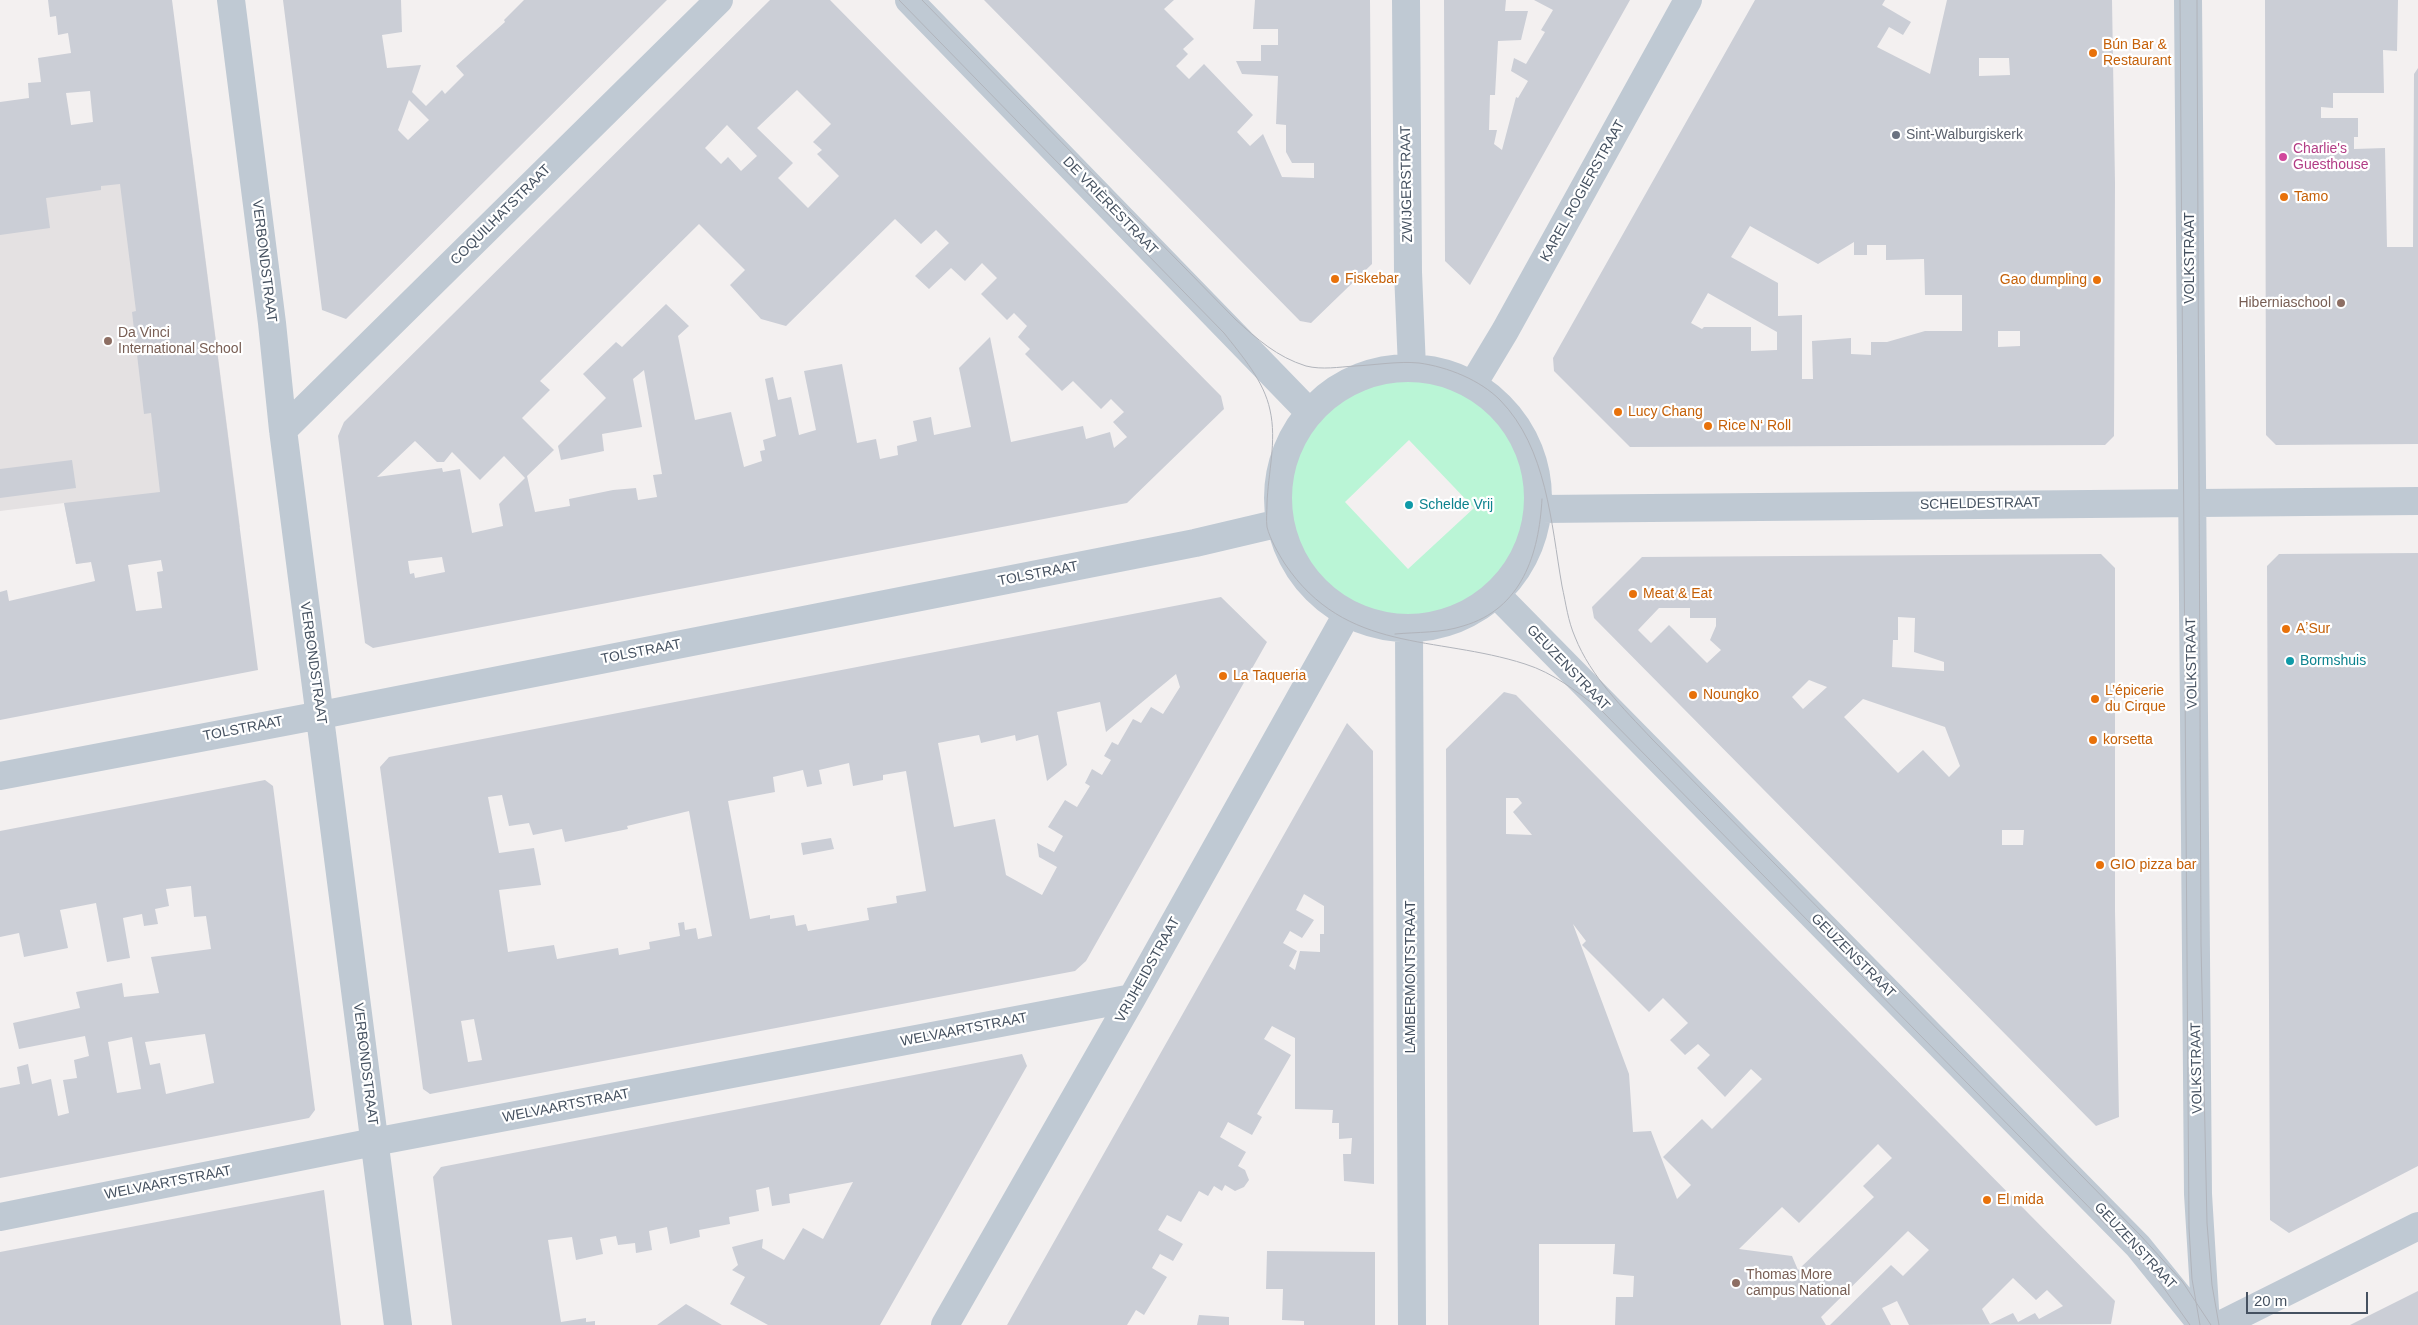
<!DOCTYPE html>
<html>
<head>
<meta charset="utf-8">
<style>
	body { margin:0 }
	#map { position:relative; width:2418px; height:1325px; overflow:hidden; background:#f3f0f0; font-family:Arial,sans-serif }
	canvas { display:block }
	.scale { position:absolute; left:2246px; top:1292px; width:122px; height:22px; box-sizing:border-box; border:2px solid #455160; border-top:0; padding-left:6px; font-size:15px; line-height:18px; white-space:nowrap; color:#455160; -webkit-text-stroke:4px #fff; paint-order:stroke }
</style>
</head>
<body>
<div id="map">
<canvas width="2418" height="1325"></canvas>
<div class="scale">20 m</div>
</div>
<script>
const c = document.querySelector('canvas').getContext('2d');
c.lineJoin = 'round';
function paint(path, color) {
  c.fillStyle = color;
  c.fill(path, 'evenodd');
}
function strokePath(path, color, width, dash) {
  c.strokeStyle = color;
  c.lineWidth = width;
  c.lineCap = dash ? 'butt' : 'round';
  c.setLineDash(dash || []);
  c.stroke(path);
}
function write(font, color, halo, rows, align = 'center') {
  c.font = font + ' Arial,sans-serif';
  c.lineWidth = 4.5;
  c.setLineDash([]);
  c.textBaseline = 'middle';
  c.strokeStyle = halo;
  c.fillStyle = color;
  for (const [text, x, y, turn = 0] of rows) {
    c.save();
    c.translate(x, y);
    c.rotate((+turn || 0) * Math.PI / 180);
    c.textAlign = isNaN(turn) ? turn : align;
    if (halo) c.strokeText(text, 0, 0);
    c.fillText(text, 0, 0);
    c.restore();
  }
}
const education = new Path2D(`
	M192,154l48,373 -151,21 2,14 -15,2 -12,-61 -64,8v-332z`);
const green = new Path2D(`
	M1391,379c19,0 38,1 57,7 22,7 44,24 57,44 60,89 -8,204 -116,191 -40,-5 -71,-30 -91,-64 -30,-50 -10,-125 39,-157 17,-10 35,-16 54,-21zM1409,440l65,68 -66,61 -63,-67z`);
const building = new Path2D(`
	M48,0h124l86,670 -258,50v-128l7,-2 2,11 86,-20 -4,-19 -15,2 -12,-61 96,-11 -9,-79 -7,1 -12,-102 4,-1 -16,-127 -19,2v4l-55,8 4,30 -50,7v-133l29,-4 -1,-15 13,-1 -3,-24 33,-5 -3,-20 -10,2 -2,-19 -6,1zM90,91l3,31 -22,3 -5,-32zM161,560l2,11 -6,1 5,36 -26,3 -8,-46z
	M283,0h118l1,32 -20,3 5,33 34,-3 -9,27 14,14 16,-16 3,4 19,-19 -8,-9 49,-44 -1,-2 20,-20h143l-321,319 -24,-9zM409,100l20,20 -21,20 -10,-10z
	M770,0h60l391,396 3,13 -97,94 -754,145 -8,-5 -8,-60 -19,-147 6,-14zM797,90l34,34 -18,18 9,8 -5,4 22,22 -31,32 -30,-30 15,-15 -36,-35zM727,125l30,31 -16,15 -13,-14 -7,7 -16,-16zM895,219l26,25 15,-14 13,13 -34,33 14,13 22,-21 14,13 17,-18 15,15 -16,16 26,26 7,-7 13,13 -9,11 12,12 -5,5 37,37 11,-10 28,28 10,-10 13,13 -11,10 14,15 -13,11 -4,-16 -24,7 -3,-13 -72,16 -21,-105 -31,31 12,59 -37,8 -3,-18 -18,4 4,20 -20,5 1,9 -18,4 -4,-20 -19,4 -15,-79 -38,7 12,59 -17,5 -8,-38 -13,3 -5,-23 -8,2 11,57 -13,4 2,10 -5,1 2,10 -18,6 -13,-55 -36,8 -17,-84 11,-10 -23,-22 -44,43 -6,-5 -33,32 23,24 -48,48 3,14 43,-9 -2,-17 40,-7 -9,-48 11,-9 18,104 -9,1 4,22 -19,3 -2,-12 -23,2 -44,9 1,7 -35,6 -8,-36 27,-26 -32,-32 28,-28 -10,-9 159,-157 46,46 -15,15 31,34 25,7zM415,441l22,21h7l8,-10 28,28 24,-24 21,22 -26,26 4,22 -31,7 -12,-64 -17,3 -1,-4 -65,9zM442,557l3,15 -30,6 -1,-5 -4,1 -2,-13z
	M984,0h190l-10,9 30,30 -11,10 5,5 -12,12 13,13 15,-15 24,25 25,26 -16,17 13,14 13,-12 19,43 32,1v-15h-22l-6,-11v-27l-10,-1 2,-48 -36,-2 -6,-13h25v-16h17v-16h-25l2,-29h115l2,264 -61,59 -11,-2z
	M1444,0h62l-1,11h23l-7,29 -23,1 -3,54h-5l-1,35h8l-3,14 8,6 14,-53 2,1 10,-17 -17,-10 3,-13 12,6 19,-32 -4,-2 12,-20 -19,-10h96l-160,285 -25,-24z
	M1755,0h130l-3,5 29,17 -8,13 -14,-8 -12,20 53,27 17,-74h165l3,183 -1,253 -9,9 -475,2 -76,-76 -1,-13zM1979,58h30l1,17 -31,1zM1750,226l68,38 36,-22v13h13v-10h19v15l38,-1 1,36h37v36h-37l-38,11h-16v13l-20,-1v-16l-39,3 1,38h-11v-64l-24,1v-33l-47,-26zM1708,293l69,39v18l-26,1v-24h-47l-2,2 -11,-6zM2020,331v15l-22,1v-16z
	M2265,0h133l-1,51 -14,-1 1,43h-51v15l-12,-1v11h37v19h-4v12l31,-1 2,99h26l1,-173 4,-6v376l-142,1 -10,-10z
	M72,460l4,28 -76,10v-29z
	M2418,553v613l-129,67 -19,-13 -3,-654 12,-12z
	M2101,554l14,14v343l4,206 -23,9 -502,-508 -2,-11 50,-50zM1659,608h31v10h26v8l-6,14 11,10 -14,13 -38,-38 -18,18 -13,-13zM1898,617l17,1 -1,34 30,10v9l-52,-4 1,-27h5zM1809,680l18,7 -24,22 -11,-12zM1863,699l82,28 15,39 -11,11 -26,-27 -25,23 -54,-56zM2002,830h22l-1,15h-21z
	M1221,597l46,45 -181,319 -11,10 -645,123 -7,-5 -43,-322 9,-10zM1176,674l4,13 -17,27 -12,-7 -10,16 -8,-4 -15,26 -6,-3 -8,14 7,4 -9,15 -10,-6 -7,14 5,3 -13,21 -12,-7 -17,27 15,9 -9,16 -17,-9 2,14 18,10 -15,28 -36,-20 -11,-56 -41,8 -16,-84 41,-8 2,8 34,-8 1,6 22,-6 9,46 20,-16 -10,-53 43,-10 6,30zM849,763l4,23 30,-6v-5l23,-4 20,120 -30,5 1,7 -30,5 2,12 -61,11 -2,-7 -10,2 -2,-11 -24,4v-4l-20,4 -22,-118 47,-9 -2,-15 30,-7 4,17 15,-3 -3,-14zM502,795l7,31 20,-3 4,12 29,-6 3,13 63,-13 -1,-3 62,-15 23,125 -14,3 -2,-11 -11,2 -1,-8 -6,1 2,13 -31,6 1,7 -31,6 -1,-7 -61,11 -3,-14 -46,7 -9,-62 42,-5 -7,-37 -35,5 -11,-56zM474,1019l8,41 -14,2 -7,-41z
	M1504,692l12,3 599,606 -4,23 -202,1 -12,-24 -15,7 9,17h-61l61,-60 12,11 26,-26 -21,-19 -87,86 5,8h-211l1,-28h17l1,-21 -21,-2 2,-30h-76v81h-91l-2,-576zM1506,798h12l4,5 -9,9 19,23 -26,-1zM1573,924l13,17 -4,4 67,67 14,-14 25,25 -18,17 15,15 13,-11 12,11 -13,13 28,29 26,-28 11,10 -50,50 -10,-10 -39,38 28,28 -14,14 -26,-68 -18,1 -4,-58zM1878,1144l14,14 -29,28 11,11 -76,73 -6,-14 -53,-7 43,-42 17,16zM2013,1278l23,22 11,-10 16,16 -24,13 -4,-6 -17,9 -5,-9 -23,11 -8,-15z
	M1347,723l26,28 1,433 -30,-3 -1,-27h8l1,-16 -13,1v-16h-7l1,-13 -38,-1v-71l-23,-12 -8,13 27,16 -34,59 5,3 -10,18 -24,-13 -8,15 26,15 -8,14 7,4 4,10 -5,7 -9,4 -10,-6 -3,6 -8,-5 -6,10 -9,-5 -18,31 -14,-7 -9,15 25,14 -10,17 -13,-7 -8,14 15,9 -23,38 -8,-5 -9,15h-120zM1304,894l20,12v28h-4v18l-20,-1 -5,19 -6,-4 8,-15 -14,-8 7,-12 12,7 12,-18 -18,-10z
	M265,780l8,6 42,324 -6,8 -309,60v-90l20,-4 -3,-17 11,-3 4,20 19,-5 7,37 11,-3 -6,-33 14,-2 -3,-18 15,-4 -4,-20 -66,13 -6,-26 67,-15 -4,-16 46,-9 2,14 35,-4 -8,-36 60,-8 -5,-33 -12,1 -3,-31 -25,3 3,17 -14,3 3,15 -14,2 -2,-12 -19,4 7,40 -23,4 -11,-59 -36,7 8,38 -44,9 -5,-24 -19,4v-106zM205,1034l9,49 -48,11 -6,-31 -10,2 -5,-23zM132,1037l9,52 -24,4 -9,-51z
	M831,838l3,11 -31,6 -2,-12z
	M1022,1054l5,12 -147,259h-112l-38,-21 15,-27 -13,-7 6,-5 -6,-18 31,-8 -1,9 22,12 19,-32 20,11 30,-57 -64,12 1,9 -18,3 -3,-19 -13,3 3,21 -30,6 1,7 -31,6 1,7 -30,7 -3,-17 -18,4 3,19 -16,3 -1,-10 -17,2 -2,-9 -16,3 3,15 -27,6 -4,-23 -24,3 13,82 25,-4v4l9,-1v4h-143l-19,-148 8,-10z
	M324,1190l17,135h-341v-73z
	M1267,1251l108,1v73h-71v-4l-22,-1 1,-31h-17z
	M2418,1291v34h-68z
	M686,1304l36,21h-65z
	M1199,1315l30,2v8h-32z`);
const minor = new Path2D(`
	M231,0l41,323 11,107 115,895
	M909,0l401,413
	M1406,0l2,272 4,96
	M2188,0l10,1194 8,131
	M1278 498a130 130 0 1 1 260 0a130 130 0 1 1-260 0Z
	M1475,381l30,-50 183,-331
	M283,430l436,-430
	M1541,509l877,-8
	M1496,594l642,652 64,79
	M1409,628l3,697
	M0,776l321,-61 874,-172 85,-20
	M0,1217l374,-75 758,-144
	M945,1325l187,-327 215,-384
	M2220,1325l198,-99`);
const tram = new Path2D(`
	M899,0l325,333c18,23 40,48 46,77 7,31 -2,63 -3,94 0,7 -1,16 0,23 3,12 11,26 18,37 61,90 150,71 240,100 29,9 52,28 76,46l527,537 28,30 34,48
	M922,0l313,319c22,20 42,38 71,47 16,4 33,1 49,0 21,-1 43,-5 64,-3 29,4 61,17 81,37 47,48 51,123 62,186 4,18 6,35 13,51 16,40 48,71 77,102l488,496 42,46 29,44
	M2180,0l9,1228 3,51 8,46
	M2197,0l4,944 6,279 5,62 7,40
	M1395,634c22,-2 47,-1 68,-8 59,-17 76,-72 79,-127`);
const markers = [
	[2093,53,5,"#e8710a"],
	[1896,135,5,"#6b7280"],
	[2283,157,5,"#d1479c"],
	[2284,197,5,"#e8710a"],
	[1335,279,5,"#e8710a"],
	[2097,280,5,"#e8710a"],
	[2341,303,5,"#8d6e63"],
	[108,341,5,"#8d6e63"],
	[1618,412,5,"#e8710a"],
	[1708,426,5,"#e8710a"],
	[1409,505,5,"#0f9aa8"],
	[1633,594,5,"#e8710a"],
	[2286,629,5,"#e8710a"],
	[2290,661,5,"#0f9aa8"],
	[1223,676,5,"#e8710a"],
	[1693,695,5,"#e8710a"],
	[2095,699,5,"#e8710a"],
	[2093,740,5,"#e8710a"],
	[2100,865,5,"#e8710a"],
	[1987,1200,5,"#e8710a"],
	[1736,1283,5,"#8d6e63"]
];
const foodNames = [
	["Bún Bar &",2103,45],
	["Restaurant",2103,61],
	["Tamo",2294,197],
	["Fiskebar",1345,279],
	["Gao dumpling",2087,280,"right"],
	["Lucy Chang",1628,412],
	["Rice N‘ Roll",1718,426],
	["Meat & Eat",1643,594],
	["AʼSur",2296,629],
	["La Taqueria",1233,676],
	["L’épicerie",2105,691],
	["du Cirque",2105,707],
	["Noungko",1703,695],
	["korsetta",2103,740],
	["GIO pizza bar",2110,865],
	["El mida",1997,1200]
];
const worshipNames = [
	["Sint-Walburgiskerk",1906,135]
];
const hotelNames = [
	["Charlie's",2293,149],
	["Guesthouse",2293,165]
];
const streetNames = [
	["ZWIJGERSTRAAT",1407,184,-91],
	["KAREL ROGIERSTRAAT",1583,191,-61],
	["DE VRIÈRESTRAAT",1110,206,46],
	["COQUILHATSTRAAT",501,215,-45],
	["VOLKSTRAAT",2190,258,-90],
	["VERBONDSTRAAT",264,261,83],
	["SCHELDESTRAAT",1980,504,-1],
	["TOLSTRAAT",1038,574,-11],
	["TOLSTRAAT",641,652,-11],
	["VERBONDSTRAAT",313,663,82],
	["VOLKSTRAAT",2192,663,-91],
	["GEUZENSTRAAT",1568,668,46],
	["TOLSTRAAT",243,729,-11],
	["GEUZENSTRAAT",1853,956,45],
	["VRIJHEIDSTRAAT",1148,970,-61],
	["LAMBERMONTSTRAAT",1411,977,-90],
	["WELVAARTSTRAAT",964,1030,-11],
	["VERBONDSTRAAT",365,1064,83],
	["VOLKSTRAAT",2197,1068,-91],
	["WELVAARTSTRAAT",566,1106,-11],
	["WELVAARTSTRAAT",168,1183,-11],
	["GEUZENSTRAAT",2135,1246,47]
];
const educationNames = [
	["Hiberniaschool",2331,303,"right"],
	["Da Vinci",118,333],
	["International School",118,349],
	["Thomas More",1746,1275],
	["campus National",1746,1291]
];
const cultureNames = [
	["Schelde Vrij",1419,505],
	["Bormshuis",2300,661]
];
paint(education, '#e4e1e2');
paint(green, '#baf5d6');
paint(building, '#cbced6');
strokePath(minor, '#bfc9d3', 28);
strokePath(tram, '#b1b4bb', 1);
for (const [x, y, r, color] of markers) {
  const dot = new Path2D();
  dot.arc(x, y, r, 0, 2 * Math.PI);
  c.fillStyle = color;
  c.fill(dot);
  strokePath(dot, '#fff', 2);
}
write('14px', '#c56008', '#fff', foodNames, 'left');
write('14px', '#5b616d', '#fff', worshipNames, 'left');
write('14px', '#b23c85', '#fff', hotelNames, 'left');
write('14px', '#455160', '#fff', streetNames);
write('14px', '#785e54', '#fff', educationNames, 'left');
write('14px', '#0d838f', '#fff', cultureNames, 'left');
</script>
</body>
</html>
